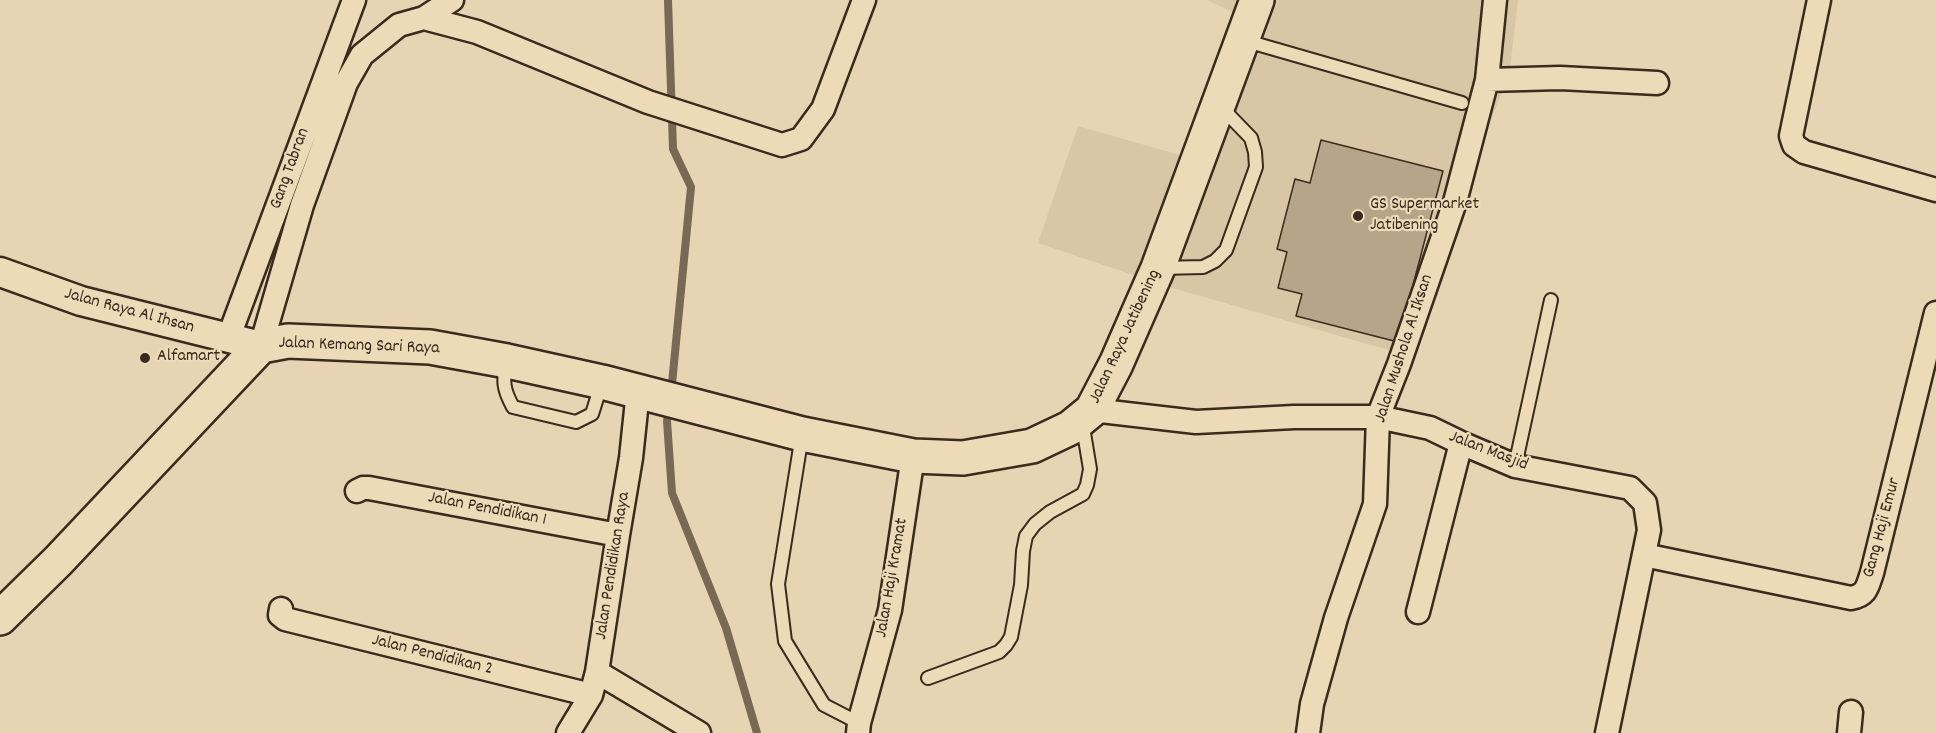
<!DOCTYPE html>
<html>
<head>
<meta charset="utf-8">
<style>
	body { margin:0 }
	canvas { display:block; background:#e6d4b2 }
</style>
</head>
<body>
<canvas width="1936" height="733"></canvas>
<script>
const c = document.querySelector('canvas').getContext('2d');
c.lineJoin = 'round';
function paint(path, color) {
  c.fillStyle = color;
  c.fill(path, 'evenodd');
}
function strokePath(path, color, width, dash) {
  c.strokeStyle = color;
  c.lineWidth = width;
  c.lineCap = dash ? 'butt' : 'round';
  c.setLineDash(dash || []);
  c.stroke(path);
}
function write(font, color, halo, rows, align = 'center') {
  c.font = font + ' Dekko,sans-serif';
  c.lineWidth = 4.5;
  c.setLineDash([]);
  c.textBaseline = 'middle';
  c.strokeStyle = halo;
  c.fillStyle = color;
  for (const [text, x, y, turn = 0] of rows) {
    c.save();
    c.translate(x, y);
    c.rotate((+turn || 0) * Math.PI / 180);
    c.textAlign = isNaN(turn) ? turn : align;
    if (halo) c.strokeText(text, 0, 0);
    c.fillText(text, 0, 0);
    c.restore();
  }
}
const built = new Path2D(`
	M1207,0h311l-9,77 -117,274 -223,-64 -131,-44 40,-117 102,29 68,-136z`);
const stream = new Path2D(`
	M668,0l5,149 18,38 -20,207
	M669,407l-2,14 5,72 54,135 31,105`);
const building = new Path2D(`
	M1321,140l122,31 -45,171 -102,-26 6,-22 -24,-6 9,-36 -10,-3 18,-70 15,4z`);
const service = new Path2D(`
	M1243,40l219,63
	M1160,268l43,-1 12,-6 11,-11 30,-83 -1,-15 -4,-14 -31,-32
	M506,362c-3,20 -3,27 7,45l63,15 16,-8 10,-32
	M802,435l-24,149 7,57 39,64 35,18
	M1515,466l36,-166
	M928,678l71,-26 7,-7 5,-8 10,-52 2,-34 3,-15 9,-12 15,-12 33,-18 4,-9 3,-16 -8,-48`);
const minor = new Path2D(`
	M1819,0l-28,136 3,9 10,7 132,38
	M424,18l53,14 171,70 134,43 19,-6 22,-30 41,-109
	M1487,80l73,-2 97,5
	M228,339l126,-339
	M261,346l41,-141 44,-122 16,-28 37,-30 25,-7 28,-18
	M1092,410l104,12 98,-5h84l52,11 31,15 54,23 115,22 15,15 4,27 -42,203
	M357,491l6,-3h6l249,47
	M1644,555l207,43c16,-3 16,-11 21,-25l64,-260
	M281,609l-1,6 5,4 306,76
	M1418,612l43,-169
	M597,672l102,61
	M568,733l23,-38 6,-23 21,-137 13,-77 7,-67
	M858,733l1,-10 31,-113 23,-154
	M1308,733l4,-29 24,-86 39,-114 3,-87 21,-53 56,-162 32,-122 8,-80
	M1849,733l2,-21`);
const tertiary = new Path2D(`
	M0,272l81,29 180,45`);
const secondary = new Path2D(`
	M0,618l58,-57 203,-215 27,-5 142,6 77,14 95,21 200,52 111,22 50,2 69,-12 38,-18 22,-18 24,-46 42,-96 99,-268`);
const markers = [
	[1358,216,6,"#3b2a1e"],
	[145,358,6,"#3b2a1e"]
];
const streetNames = [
	["Gang Tabran",291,169,-70],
	["Jalan Raya Al Ihsan",129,312,15],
	["Jalan Raya Jatibening",1126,337,-65],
	["Jalan Kemang Sari Raya",359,347,2],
	["Jalan Mushola Al Iksan",1405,349,-72],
	["Jalan Masjid",1488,452,21],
	["Jalan Pendidikan 1",487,510,11],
	["Gang Haji Emur",1883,528,-75],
	["Jalan Pendidikan Raya",614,566,-81],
	["Jalan Haji Kramat",893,578,-80],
	["Jalan Pendidikan 2",432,656,14]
];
const poiNames = [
	["GS Supermarket",1370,206],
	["Jatibening",1370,227],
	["Alfamart",157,358]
];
paint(built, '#d8c6a5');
strokePath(stream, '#796853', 8);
paint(building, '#b6a588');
strokePath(building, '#3b2a1e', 1.5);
strokePath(service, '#3b2a1e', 16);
strokePath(minor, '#3b2a1e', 27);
strokePath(tertiary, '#3b2a1e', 33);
strokePath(secondary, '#3b2a1e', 38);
strokePath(service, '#eddbb8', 12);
strokePath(minor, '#eddbb8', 22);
strokePath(tertiary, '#eddbb8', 28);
strokePath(secondary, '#eddbb8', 33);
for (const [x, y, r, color] of markers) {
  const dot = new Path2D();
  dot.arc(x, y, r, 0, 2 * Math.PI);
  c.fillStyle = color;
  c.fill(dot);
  strokePath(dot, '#eddbb8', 2);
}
write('18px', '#3b2a1e', '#eddbb8', streetNames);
write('18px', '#3b2a1e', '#eddbb8', poiNames, 'left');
</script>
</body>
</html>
